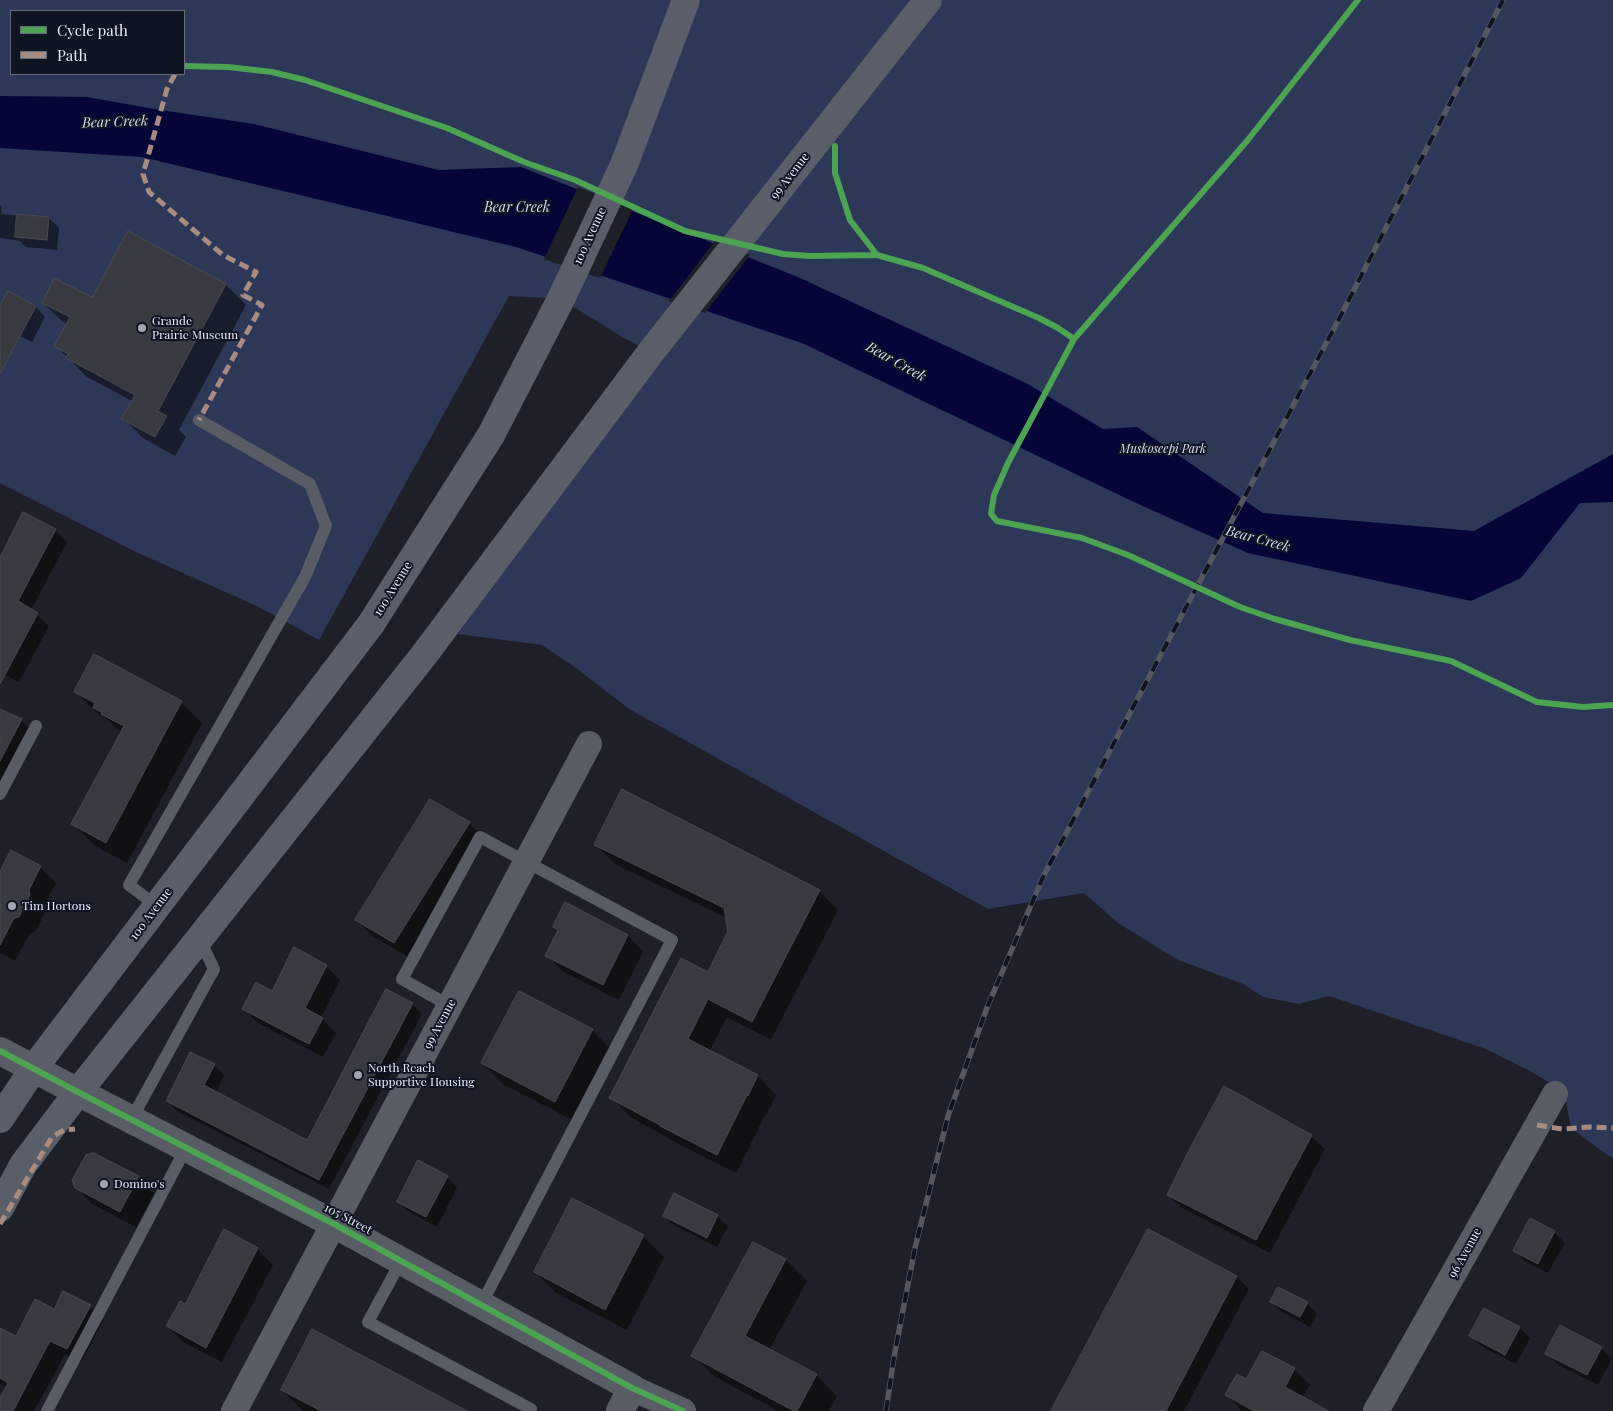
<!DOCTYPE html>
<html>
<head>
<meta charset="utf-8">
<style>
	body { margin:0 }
	#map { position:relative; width:1613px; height:1411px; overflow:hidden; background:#1d2028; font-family:"Playfair Display",serif }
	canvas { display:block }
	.legend { position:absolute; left:10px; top:10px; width:175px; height:65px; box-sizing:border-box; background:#0f1423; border:1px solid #676b79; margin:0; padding:6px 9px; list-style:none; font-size:15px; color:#eaeef9 }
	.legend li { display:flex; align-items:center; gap:10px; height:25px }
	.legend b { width:25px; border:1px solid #676b79 }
</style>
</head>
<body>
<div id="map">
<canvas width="1613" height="1411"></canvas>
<ul class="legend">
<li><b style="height:6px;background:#4ca352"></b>Cycle path</li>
<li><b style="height:6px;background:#a88b81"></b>Path</li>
</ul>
</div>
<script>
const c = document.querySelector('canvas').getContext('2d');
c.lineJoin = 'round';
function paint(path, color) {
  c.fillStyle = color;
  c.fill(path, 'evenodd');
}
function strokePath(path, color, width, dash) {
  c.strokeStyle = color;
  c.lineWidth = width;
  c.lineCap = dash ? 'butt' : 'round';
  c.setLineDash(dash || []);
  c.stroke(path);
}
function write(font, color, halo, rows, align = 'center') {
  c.font = font + ' "Playfair Display",serif';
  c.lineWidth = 4;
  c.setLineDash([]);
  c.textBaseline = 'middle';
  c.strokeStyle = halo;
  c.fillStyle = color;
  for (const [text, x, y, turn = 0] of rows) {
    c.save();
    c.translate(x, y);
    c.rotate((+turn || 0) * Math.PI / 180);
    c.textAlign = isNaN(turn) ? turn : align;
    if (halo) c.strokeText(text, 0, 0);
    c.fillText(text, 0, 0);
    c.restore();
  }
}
const green = new Path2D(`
	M0,0h1613v1159l-42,-31 -7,-37 -36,-21 -42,-21 -157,-53 -30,8 -36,-7 -20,-13 -65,-24 -60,-37 -34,-30 -96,16 -359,-200 -53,-41 -34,-23 -84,-11 193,-282 -29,-15 -61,-38 -52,-3 -190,344 -58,-32 -125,-56 -136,-69zM11,11h173v63h-173z`);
const water = new Path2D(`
	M0,96l87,1 67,12 100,15 185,46 82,-3 277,110 228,106 77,46 34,-2 126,86 211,18 139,-77v48l-33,1 -59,75 -50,23 -223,-48 -112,-50 -334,-160 -286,-96 -374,-90 -142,-9z`);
const pier = new Path2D(`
	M578,187l55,22 -33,69 -56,-19z
	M715,241l35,14 -45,58 -36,-12z`);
const shadow = new Path2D(`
	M0,205l2,2 -1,7 48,4 10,10 -2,22 -31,-3 -6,-6 -20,-3z
	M128,233l98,52 20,20 -67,125 7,7 -11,19 -32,-18 -20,-20 9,-17 -45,-24 -31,-31 12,-21 -5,-3 -20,-19 50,-4z
	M9,292l27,15 9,10 -13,25 -28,-14 -4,-4v-16z
	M55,530l12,12 -36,68 18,16 -30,56 -19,-10v-113z
	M76,692l105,10 21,21 -75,140 -33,-18 -21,-21 49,-91 -19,-17 -6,-3z
	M0,710l21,10 12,12 -33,51z
	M469,823l15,16 -74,119 -38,-22 -15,-16z
	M596,845l223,46 19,19 -67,130 -44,-23 -17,34 48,25 18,19 -9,19 -1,-1 -30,60 -56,-28 -51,-29 -18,-19 98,-123 21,-43 -3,-13 -112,-54z
	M40,867l16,16 -12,23 2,5 -11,21 -5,1 -15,28 -15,-8v-79z
	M566,904l62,32 15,16 -24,48 -57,-29 -15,-16 12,-24 -5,-4z
	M326,966l14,14 -19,38 15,15 -13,24 -65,-34 -14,-14 28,-17z
	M412,1004l10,10 -93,175 -152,-78 -10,-11 47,-35 10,10 -8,18 91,49z
	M592,1030l21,21 -37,71 -73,-38 -21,-21z
	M1224,1088l87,48 14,13 -55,104 -88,-45 -14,-13z
	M138,1177l16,16 -18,34 -44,-23 -16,-17z
	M447,1177l10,10 -20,40 -28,-15 -11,-10z
	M573,1200l70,36 21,21 -37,73 -71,-37 -21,-21z
	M664,1216h53l11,10 -11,21 -42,-21z
	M1531,1220l23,12 11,11 -17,30 -23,-12 -10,-10z
	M1149,1230l88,47 12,12 -65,122h-131z
	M754,1243l32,17 21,21 -38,69 47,25 21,21 -8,15h-51l-64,-35 -21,-21z
	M257,1249l16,16 -51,97 -39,-20 -16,-16 19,-21z
	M1271,1302l36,1 10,11 -7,13 -28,-15z
	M90,1306l14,14 -23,42 -16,-8 -31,57h-34v-10l7,-13 -7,-4v-42l17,-4 38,-27z
	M1520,1328l10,10 -14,26 -35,-18 -10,-10z
	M1601,1348l11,10 -14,27 -41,-21 -10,-10z
	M1262,1352l32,17 16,16 -8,13 19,13h-79l-15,-16 20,-14z
	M282,1390l182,21h-161z`);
const building = new Path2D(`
	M17,214l32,3 -2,23 -32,-3z
	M128,231l98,53 -68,127 9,5 -12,21 -34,-18 14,-24 -69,-37 2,-4 -14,-8 16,-29 -28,-14 12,-25 38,19z
	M8,291l28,15 -36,68v-68z
	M23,512l33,17 -38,72 20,12 -38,71v-126z
	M94,654l88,47 -76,142 -35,-19 53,-98 -23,-12 1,-2 -9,-4 2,-5 -21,-11z
	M0,709l22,10 -22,42z
	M622,789l198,101 -68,132 -44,-23 -20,40 70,36 -10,21 -1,-1 -30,60 -57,-29v-1l-51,-27 72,-140 27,14 20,-41 -4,-23 -130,-63z
	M430,799l40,23 -76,121 -39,-23z
	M11,850l30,16 -12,24 1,5 -11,22 -5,1 -14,27v-73z
	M565,902l63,33 -25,50 -58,-29 13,-26 -5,-3z
	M294,947l33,18 -22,43 18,10 -14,26 -67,-35 14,-27 16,9z
	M386,989l27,14 -94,177 -153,-79 24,-49 25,12 -11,21 103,55z
	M519,991l74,38 -38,73 -74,-39z
	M1224,1086l88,49 -56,105 -89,-45 19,-39z
	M94,1153l45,23 -19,36 -45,-24 -3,-8 14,-25z
	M418,1160l30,16 -22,41 -29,-15z
	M674,1193l44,22 -11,23 -44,-22z
	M572,1198l72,37 -39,75 -71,-38z
	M1530,1218l25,13 -17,33 -25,-13z
	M224,1229l34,19 -52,100 -40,-22 14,-25 5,3z
	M1148,1229l89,47 -71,135h-115z
	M753,1242l33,17 -41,77 72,38 -20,37h-3l-103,-55z
	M1278,1287l30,15 -8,15 -30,-15z
	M63,1291l28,14 -24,44 -17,-8 -37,70h-13v-13l8,-15 -8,-5v-50l16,8 19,-37 19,10z
	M1484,1308l36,19 -15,28 -36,-19z
	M1560,1325l42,22 -15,28 -42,-21z
	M312,1329l155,82h-146l-40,-21z
	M1262,1351l33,17 -10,19 44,24h-75l-29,-16 12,-21 9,5z`);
const service = new Path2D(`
	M0,794l36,-68
	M157,906l-28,-21 176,-308 21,-51 -16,-42 -111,-64
	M450,1006l-48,-27 78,-142 192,103 -191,365
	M131,1120l83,-151 -15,-31
	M401,1261l-33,61 163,87 -2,2
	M47,1411l139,-263`);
const minor = new Path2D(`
	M632,1388l51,23
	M234,1411l355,-667
	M1376,1411l179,-317`);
const tertiary = new Path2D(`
	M0,1051l78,41 256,132 298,164 -12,23`);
const secondary = new Path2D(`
	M0,1119l34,-51 337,-444 120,-189 70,-136 63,-134 62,-165
	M0,1208l23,-43 55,-73 346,-437 227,-303 277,-352`);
const rail = new Path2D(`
	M886,1411l8,-54 21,-109 33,-132 40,-111 56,-130 295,-556 164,-319`);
const quiet = new Path2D(`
	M175,74l-8,15 -24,85 6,18 74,63 33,17 -13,23 19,10 -63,115
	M1537,1125l25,4 28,-2 23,1
	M0,1224l52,-87 12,-7 11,-1`);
const cycleway = new Path2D(`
	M184,66l44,1 44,5 33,8 142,48 77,34 51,18 110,51 98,23 26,2 68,-1 46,13 116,50 19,10 16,11 -66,124 -14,32 -3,19 6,7 85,17 46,17 112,52 35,12 75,21 101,21 86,41 46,5 30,-2
	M835,146v27l15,47 27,35
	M1074,339l173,-198 111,-141
	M0,1051l78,41 256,132 298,164 51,23`);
const markers = [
	[142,328,5,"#a2a6b0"],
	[12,906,5,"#a2a6b0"],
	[358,1075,5,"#a2a6b0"],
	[104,1184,5,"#a2a6b0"]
];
const streetNames = [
	["99 Avenue",790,176,-52],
	["100 Avenue",590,236,-65],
	["100 Avenue",393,589,-58],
	["100 Avenue",151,914,-53],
	["99 Avenue",440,1024,-62],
	["105 Street",348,1219,28],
	["96 Avenue",1465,1253,-61]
];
const poiNames = [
	["Grande",152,321],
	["Prairie Museum",152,335],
	["Tim Hortons",22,906],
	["North Reach",368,1068],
	["Supportive Housing",368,1082],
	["Domino's",114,1184]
];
const parkNames = [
	["Muskoseepi Park",1163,449]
];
const waterNames = [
	["Bear Creek",115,122,-2],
	["Bear Creek",517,208],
	["Bear Creek",896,362,29],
	["Bear Creek",1258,539,15]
];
paint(green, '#2d3757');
paint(water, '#050538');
paint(pier, '#1d2028');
paint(shadow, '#0007');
paint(building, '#373a41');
strokePath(building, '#464950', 1);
strokePath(service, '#585c65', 12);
strokePath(minor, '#585c65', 26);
strokePath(tertiary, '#585c65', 28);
strokePath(secondary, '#5a5e69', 28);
strokePath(rail, '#54575f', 5.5);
strokePath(rail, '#0f1423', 4, [11]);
strokePath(quiet, '#a88b81', 5, [10, 5]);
strokePath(cycleway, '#4ca352', 6);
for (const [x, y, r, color] of markers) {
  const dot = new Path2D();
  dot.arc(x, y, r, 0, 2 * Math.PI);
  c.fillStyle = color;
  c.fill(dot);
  strokePath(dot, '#0f1423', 2);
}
write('12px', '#eaeef9', '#0f1423', streetNames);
write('12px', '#eaeef9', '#0f1423', poiNames, 'left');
write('italic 12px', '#d9e0f3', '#0f1423', parkNames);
write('italic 14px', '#d4dcee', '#0f1423', waterNames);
</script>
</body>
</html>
